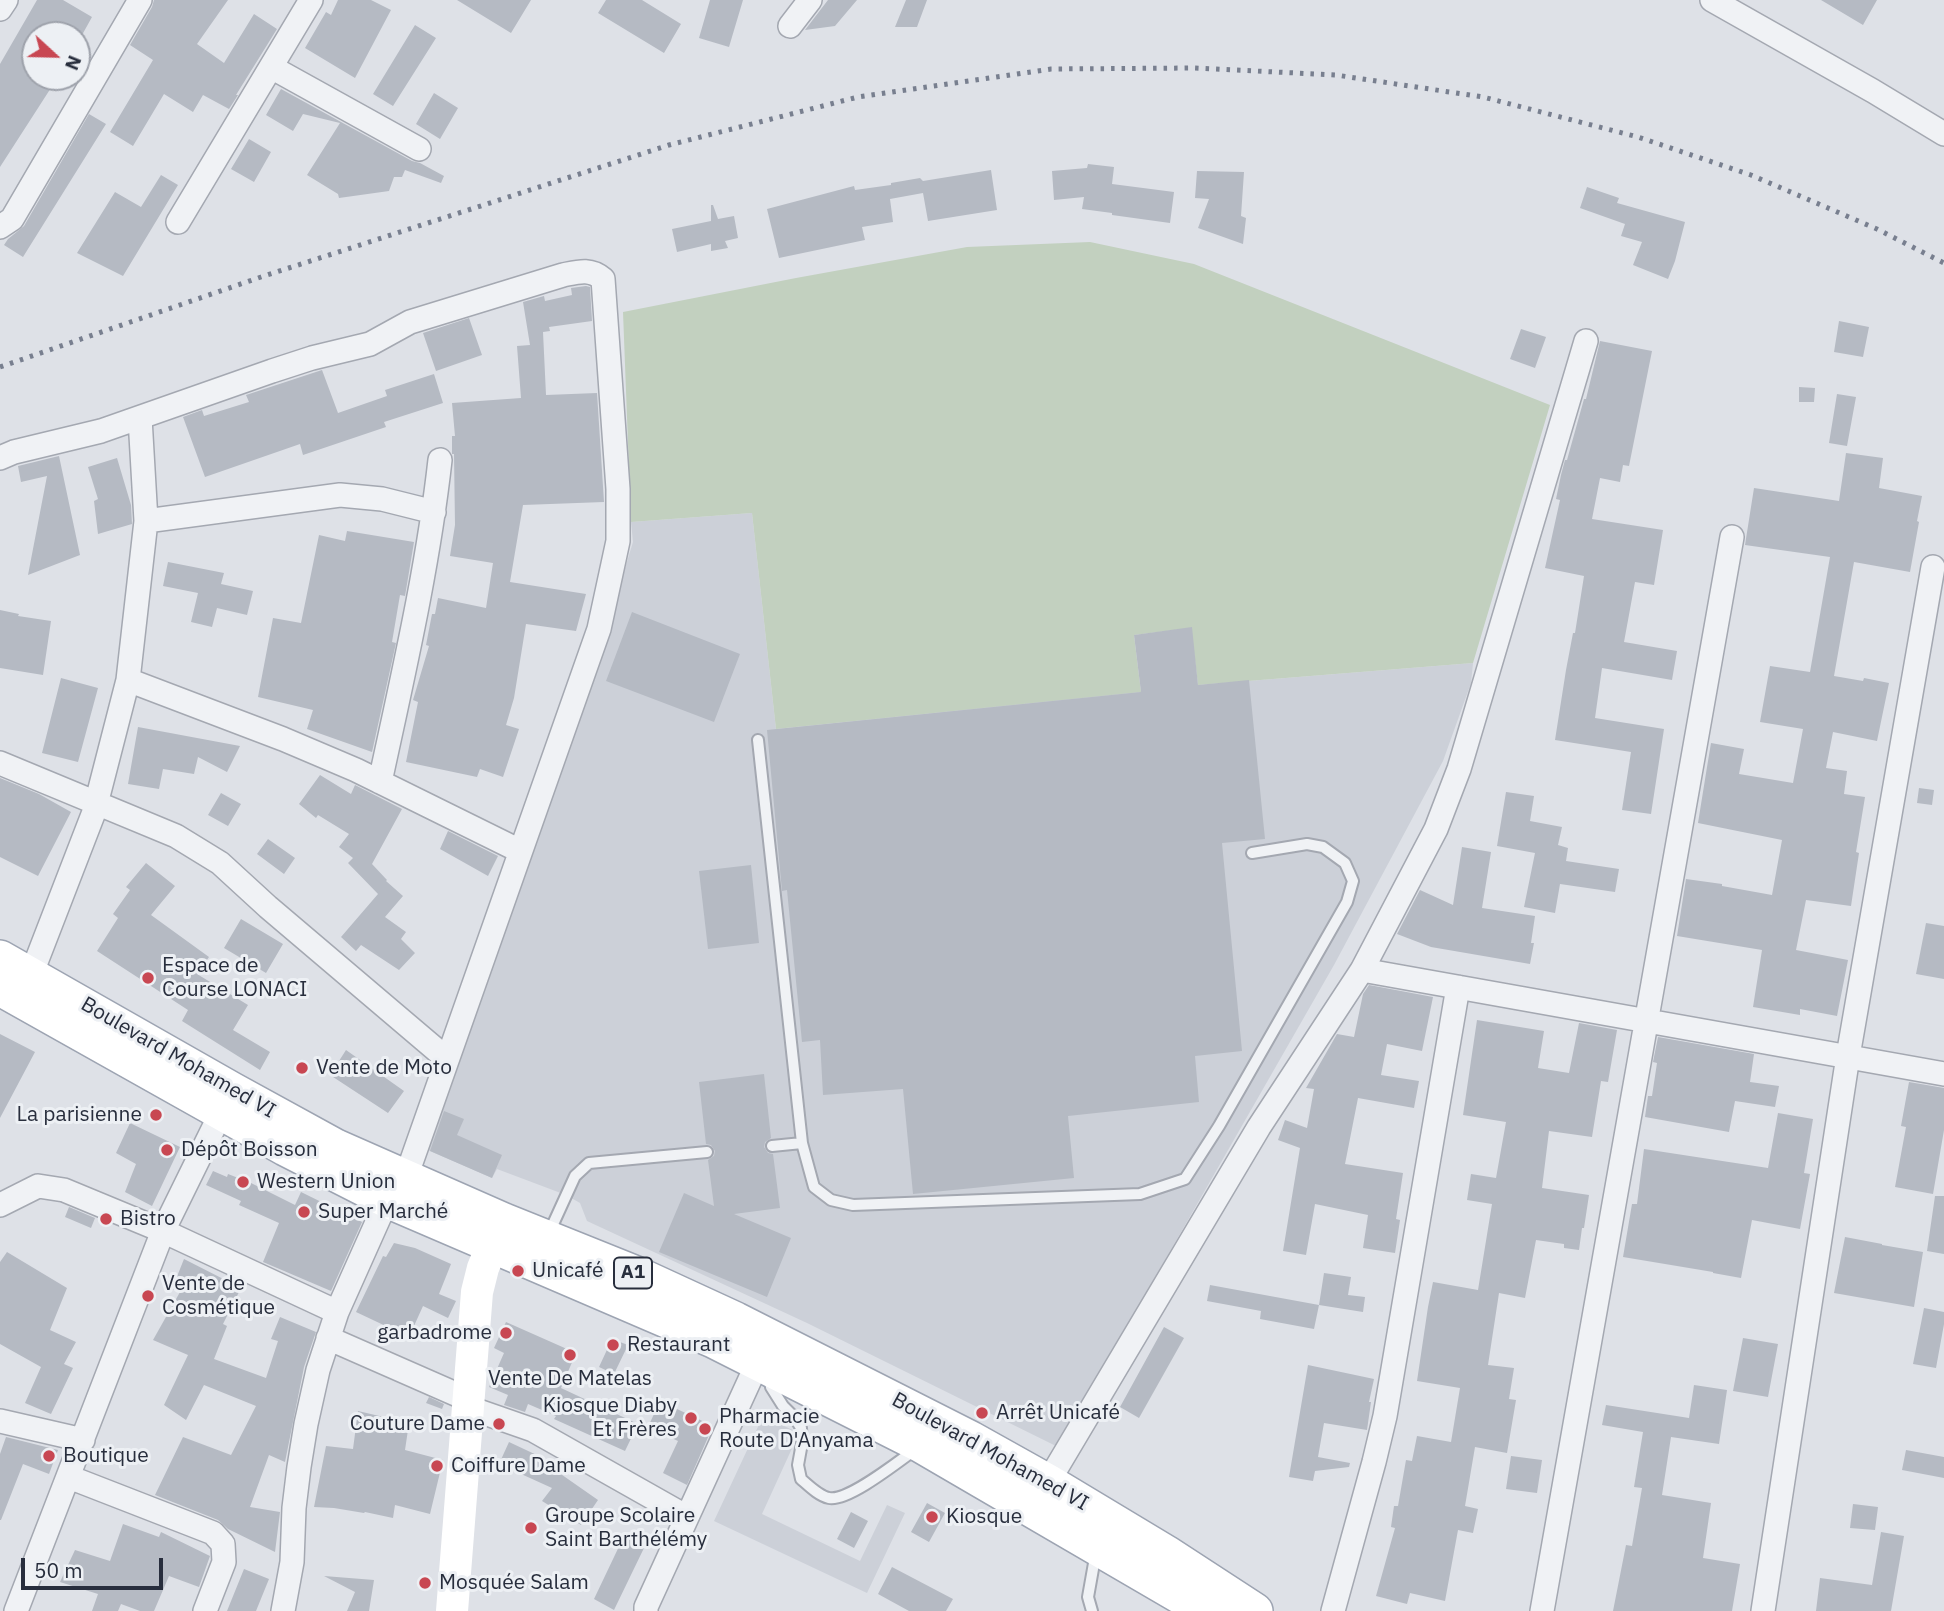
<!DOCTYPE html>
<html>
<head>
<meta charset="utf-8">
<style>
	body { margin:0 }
	#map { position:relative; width:1944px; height:1611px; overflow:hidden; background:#dee1e7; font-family:"IBM Plex Sans",sans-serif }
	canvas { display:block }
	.north { position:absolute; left:21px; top:21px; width:70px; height:70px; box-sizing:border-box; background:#edf0f4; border:2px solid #9ea2ab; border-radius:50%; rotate:112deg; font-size:19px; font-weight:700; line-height:28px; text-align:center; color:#282e3d }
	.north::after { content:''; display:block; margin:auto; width:24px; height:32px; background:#c84752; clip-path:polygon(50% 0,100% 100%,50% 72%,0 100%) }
	.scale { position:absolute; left:21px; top:1558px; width:142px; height:32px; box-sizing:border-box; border:4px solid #282e3d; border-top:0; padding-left:9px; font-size:21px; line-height:24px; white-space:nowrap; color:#282e3d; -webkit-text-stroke:5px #edf0f4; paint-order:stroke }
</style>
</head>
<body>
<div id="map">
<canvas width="1944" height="1611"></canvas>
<div class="north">N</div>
<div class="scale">50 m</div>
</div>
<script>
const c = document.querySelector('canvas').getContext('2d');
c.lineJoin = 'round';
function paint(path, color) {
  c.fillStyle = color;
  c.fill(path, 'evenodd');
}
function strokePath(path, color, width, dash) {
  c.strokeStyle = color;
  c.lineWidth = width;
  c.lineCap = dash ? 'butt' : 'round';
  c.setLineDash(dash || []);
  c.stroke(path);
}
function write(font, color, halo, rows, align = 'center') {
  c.font = font + ' "IBM Plex Sans",sans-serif';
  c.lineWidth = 6;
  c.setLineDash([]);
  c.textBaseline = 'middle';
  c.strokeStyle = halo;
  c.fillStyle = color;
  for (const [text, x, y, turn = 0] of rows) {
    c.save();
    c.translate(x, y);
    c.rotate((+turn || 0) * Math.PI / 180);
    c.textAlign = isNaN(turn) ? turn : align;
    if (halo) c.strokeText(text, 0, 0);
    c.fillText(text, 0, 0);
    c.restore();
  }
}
const built = new Path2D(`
	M752,513l24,216 422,-44 275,-22 -2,20 -28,78 -109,204 -276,482 -251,-124 -220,-102 -7,-18 -14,-8 -69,-26 -5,9 -69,-30 165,-459 45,-147 -2,-20z
	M763,1416l36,17 -37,81 98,47 27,-56 18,8 -38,80 -153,-72z`);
const green = new Path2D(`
	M1090,242l104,22 356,141 -77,258 -275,22 -7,-57 -57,7 7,57 -365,37 -24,-216 -121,9 -8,-210 173,-34 171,-31z`);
const building = new Path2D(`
	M37,0h26l29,17 -10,18h-47v42h23l-58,90v-103z
	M154,0h74l-31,44 27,19 30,-49 23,15 -41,66h2l-9,14 -26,-14 -10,17 -29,-18 -31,52 -23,-14 43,-72 -23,-15 22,-38z
	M338,0h33l20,10 -36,68 -50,-30 21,-36 5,3z
	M457,0h74l-20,33z
	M606,0h36l39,24 -17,29 -66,-40z
	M710,0h33l-14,47 -30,-9z
	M828,0h29l-22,26 -30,4z
	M906,0h21l-10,27h-22z
	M1821,0h56l-14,25z
	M415,25l21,13 -43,68 -20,-12z
	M281,89l131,72 8,2 24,13 -3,7 -36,-13 -3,7h-8l-5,14 -50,7 -1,-4 -31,-19 33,-52 -37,-9 -10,17 -27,-16z
	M434,93l24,15 -18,31 -24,-15z
	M89,114l17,10 -83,133 -19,-12 4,-6 16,-13z
	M249,139l22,13 -17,30 -23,-13z
	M1088,164l26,3 -2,17 62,8 -4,31 -58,-8v-2l-30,-4 2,-12 -30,3 -2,-29 35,-3z
	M991,170l6,40 -69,11 -5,-28 -33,6 3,23 -31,5 3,13 -86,18 -12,-49 87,-23 1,4 36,-5v-2l29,-5 3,3z
	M1197,171l47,1 -3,44 5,2 -3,26 -45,-16 11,-29 -14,-1z
	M161,175l17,10 -55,91 -46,-23 38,-61 26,15z
	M1587,187l32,11 -2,5 68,19 -10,39 -7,18 -35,-14 9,-23 -21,-6 4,-12 -45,-16z
	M711,205h2l5,14 16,-3 4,22 -13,3 3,7 -17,3v-7l-34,8 -5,-23 39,-8z
	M586,286l4,1 2,34 -43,6 1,4 -7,1 3,63 51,-2 7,109 -81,3 -13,77 76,12 -10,37 -50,-7 -12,74 -8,27 13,4 -16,48 -23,-8 -3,8 -71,-15 12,-60 -5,-2 16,-54 -3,-1 6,-31h3l3,-16 48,10 7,-45 -43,-7 5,-31 -1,-71h-2v-18h3l-3,-33 69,-5 -4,-52 13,-1 -7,-43 21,-6 1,5 27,-6 -1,-7z
	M469,318l13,37 -46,16 -13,-38z
	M1839,321l30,6 -6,30 -29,-5z
	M1521,329l25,8 -11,31 -25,-9z
	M1600,341l52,10 -23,115 -6,-1 -3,17 -20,-4 -8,41 71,11 -9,55 -19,-3 -11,60 53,9 -5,29 -70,-12 -7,50 69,11 -13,85 -29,-4 9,-58 -76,-12 11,-70 7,-37h2l9,-57 -39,-8 15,-68 -4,-1 5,-24 4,-15h2l17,-61h2z
	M322,370l16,43 49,-17 -2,-6 49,-16 9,29 -59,19 2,5 -83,28 -3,-11 -95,33 -22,-60 19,-7 2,6 45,-14 -3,-7z
	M1799,387l16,1 -1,14h-15z
	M1837,394l19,3 -9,49 -18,-3z
	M1846,453l37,5 -4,30 43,8 -5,25 2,1 -9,50 -56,-10 -20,114 29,5 1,-3 25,5 -12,58 -44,-9 -7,36 21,3 -3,23 21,3 -9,55 3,1 -8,53 -45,-6 -10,50 52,10 -11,56 -37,-7v6l-47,-8 9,-57 -85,-14 9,-57 36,5v2l50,9 10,-55 -84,-17 9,-56 4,-24 33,6 -5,25 54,9 10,-54 -43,-7 10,-56 40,6 20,-115 -85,-12 9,-57 85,13z
	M59,456l21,99 -52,20 19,-99 -26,6 -3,-16z
	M117,458l14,47 1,19 -34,10 -4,-33 4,-2 -10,-32z
	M347,531l67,11 -9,54 -5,-1 -8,47 4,1 -24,109 -65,-23 6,-19 -55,-13 15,-79 28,5 18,-88 26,6z
	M168,562l56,11 -3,11 32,7 -6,24 -30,-7 -5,19 -21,-5 7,-29 -35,-7z
	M0,610l19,4 -1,2 33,5 -8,54 -43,-7z
	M632,612l108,42 -26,68 -108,-41z
	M1192,627l6,58 51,-5 16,159 -43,4 20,208 -47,5 4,46 -131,14 6,62 -161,16 -10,-105 -80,6 -3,-55 -18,2 -15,-152 -5,1 -15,-161 374,-38 -7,-57z
	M61,678l37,10 -20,74 -36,-9z
	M138,727l102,19 -13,26 -29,-15 -4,17 -31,-5 -4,20 -31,-5z
	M320,775l31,19 4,-9 47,24 -30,55 15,16 -1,1 17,15 -18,21 21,15 -5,7 14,14 -16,17 -38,-25 -5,6 -15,-14 37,-43 -30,-31 5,-5 -14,-11 10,-13 -31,-19 -2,3 -17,-14z
	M0,778l39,16 32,18 -33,64 -38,-19z
	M1919,788l15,2 -2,15 -15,-2z
	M1506,792l28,4 -4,25 32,6 -4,18 10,3 -2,13 53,8 -4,23 -55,-8 -5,29 -31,-6 11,-54 -38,-7z
	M221,793l20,11 -13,22 -20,-11z
	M448,831l50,25 -10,20 -48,-27z
	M268,839l27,19 -11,16 -27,-20z
	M1462,847l29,5 -9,56 53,8 -4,27h3l-4,21 -99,-17 -34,-13 23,-44 33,15z
	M146,863l29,23 -24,29 58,42 -12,17 51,31 -15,25 37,22 -10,18 -78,-49 6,-11 -91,-59 21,-33 -5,-4 17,-24 -4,-3z
	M751,865l8,78 -51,6 -9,-78z
	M241,919l42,25 -17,29 -42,-25z
	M1926,923l18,3v53l-28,-5z
	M1369,985l64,12 -11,54 -35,-7 -6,31 38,6 -5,27 -56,-10 -13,66 58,9 -7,46 4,1 -5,33 -32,-5 5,-33 -53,-11 -9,51 -23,-4 17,-103 -22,-8 7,-20 22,8 7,-39 -8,-1 31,-54 17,3 9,-43z
	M1477,1020l67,11 -6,37 31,5 10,-50 38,7 -9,52 -7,-1 -9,56 -43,-6 -7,57 47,7 -5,33h-2l-3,22 -15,-2v-4l-28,-4 -11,58 -26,-5 -11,72 26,3 -5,31 7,1 -9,53 -32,-6 -10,59 13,3 -5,24 -15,-3 -13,71 -35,-8 -3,11 -31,-8 19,-68 -4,-1 3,-21h4l8,-46 6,1 5,-25 34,6 9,-54 -43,-7 11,-74 5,-25 45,8 14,-86 -25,-4 4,-26 25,4 10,-56 -43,-7z
	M0,1034l35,18 -35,66z
	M1658,1037l96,17 -4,28 29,4 -4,21 -40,-6 -6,31 -84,-15 3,-21h4l5,-33 -4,-1z
	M346,1050l58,41 -16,22 -58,-38z
	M764,1074l7,64 -6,4 -1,5 4,6 5,1 7,54 -46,6 57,24 -24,59 -108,-45 25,-59 30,13 -6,-46 6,-4 1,-5 -4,-6 -5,-1 -7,-62z
	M1909,1082l35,6v42l-11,64 -38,-7 11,-60 -5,-1z
	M444,1111l20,8 -7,16 45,20 -10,23 -62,-27z
	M1778,1113l35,6 -9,54 6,1 -10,55 -48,-9 -11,58 -28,-5v-1l-90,-15 9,-53h5l7,-55 124,19z
	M130,1123l50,24 -28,59 -27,-14 11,-28 -20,-11z
	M213,1171l14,6 1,-3 23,9 44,22 6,-13 61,30 -31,69 -68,-29 16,-39 -40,-18 2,-4 -35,-16z
	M1935,1196h9v58l-17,-3z
	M69,1207l26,11 -4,10 -26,-11z
	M1845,1237l37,7v1l41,7 -9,55 -80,-14z
	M394,1243l21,5 36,16 -12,30 17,7 -8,17 -25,-12 -14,31 -53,-25 27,-56 3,1z
	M7,1252l60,36 -17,42 26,12 -12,22 9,4 -22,46 -26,-11 16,-36 -41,-23v-82z
	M184,1259l57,29 -18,36 4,2 -13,33 52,19 12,-37 -7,-2 9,-22 36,15 -12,35 -19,95 -16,-7 -19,52 30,5 -5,40 -47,-23 -10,-9 -63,-25 28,-58 48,18 25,-49 -52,-21 -18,35 -22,-15 24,-50 -35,-15 27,-48 -8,-3z
	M1324,1273l27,4 -3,18 17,2 -2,15 -44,-7z
	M1210,1285l109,20 -5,24 -54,-10 1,-8 -54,-10z
	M1924,1308l20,4v12l-8,44 -23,-4z
	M506,1322l70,31 -15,35 77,36 -13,27 -71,-32 2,-3 -28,-12 -3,8 -21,-7 4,-10 -19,-8 15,-34 -10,-5z
	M1164,1327l20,11 -45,80 -19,-11z
	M1743,1338l35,6 -10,53 -35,-6z
	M612,1339l16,6 -14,29 -15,-7z
	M1308,1365l66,14 -5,23h2l-4,28 -43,-7 -6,34 32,6 -1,4 -34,4 -2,10 -24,-4z
	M1694,1385l33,5 -8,54 -48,-7 -9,58 49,8 -8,55 37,6 -8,47h-119l13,-66 6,1 10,-58 -8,-1 9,-55 -41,-7 4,-20 83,13z
	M429,1397l15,7 -2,5 -16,-6z
	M660,1401l53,25 -26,59 -24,-12 15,-32 -30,-14z
	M358,1411l51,12 -4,27 38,10 -13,54 -35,-9 -2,13 -28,-6 -1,1 -30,-5 -20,-1 12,-61 27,3z
	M6,1437l52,13 -9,24 -26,-10 -22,56h-1v-66z
	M509,1442l49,23 -3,5 43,30 -17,25 -39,-24 10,-13 -53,-24z
	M1906,1450l38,7v21l-42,-8z
	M1511,1456l31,4 -5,33 -31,-4z
	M927,1503l18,10 -16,29 -18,-10z
	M1853,1504l25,3 -3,23 -25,-2z
	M851,1512l17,9 -14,27 -17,-9z
	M123,1524l36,13 2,-5 49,24 -11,31 -30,-11 -15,35h-14l-19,-7 -3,7h-26l6,-17 -38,-12 15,-32 35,11z
	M1881,1532l23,4 -13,75h-75l4,-33 52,7z
	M624,1536l20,12 -30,62 -20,-11z
	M892,1567l61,32 -7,12h-37l-31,-17z
	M244,1569l25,10 -13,32h-29z
	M324,1576l50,4 -5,31h-22l8,-19z`);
const lane = new Path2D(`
	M758,740l44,403 12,44 17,13 22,5 287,-11 45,-15 34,-53 128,-224 6,-21 -8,-18 -22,-16 -16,-3 -55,9
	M772,1146l30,-3
	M549,1233l26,-57 14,-13 118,-11
	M769,1376l2,11 12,19 12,12 6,10 1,15 -4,22 3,14c8,7 18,17 28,19 19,4 70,-37 87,-49
	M1092,1611l-4,-14 8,-45`);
const street = new Path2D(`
	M1712,0l161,91 71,43
	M0,9l6,-9
	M790,26l20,-26
	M271,67l148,82
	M178,222l133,-222
	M0,227l12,-8 128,-219
	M0,458l14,-6 87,-21 171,-60 40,-13 58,-14 40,-22 153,-47c15,-3 27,-7 40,4l15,210v52l-19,88 -193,548
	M146,521l194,-26 42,4 52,13
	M128,680l155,59 73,31 164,81
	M0,763l176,73 44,27 48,44 179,152
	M380,782c23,-107 48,-214 60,-322
	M1362,970l582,104
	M31,975l63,-163 34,-132 18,-159 -6,-103
	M0,1205l38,-19 26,4 99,41 174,81
	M328,1338l139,61
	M467,1407l66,23 154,87
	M0,1421l83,19
	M69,1477l144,56 10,11 1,18 -19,49
	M1048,1482l211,-355 103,-157 74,-141 23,-60 127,-428
	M16,1611l147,-380 58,-118
	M283,1611l9,-49 2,-54 5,-41 7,-43 12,-54 19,-58 50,-112
	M646,1611v-4l112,-245
	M1333,1611l41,-149 11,-46 73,-429
	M1542,1611l190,-1074
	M1763,1611l85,-555 85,-489`);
const secondary = new Path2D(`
	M452,1611l25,-319 6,-24 9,-22`);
const primary = new Path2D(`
	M0,958l232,132 104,57 168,74 132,53 100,46 235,119 77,43 118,71 89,58
	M0,988l285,160 102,52 326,140 208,105 285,166`);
const rail = new Path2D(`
	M0,367l261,-90 408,-132 189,-48 193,-28 144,-1 141,7 147,22 155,40 113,38 126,54 67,34`);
const markers = [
	[148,978,7,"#c84752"],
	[302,1068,7,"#c84752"],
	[156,1115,7,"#c84752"],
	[167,1150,7,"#c84752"],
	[243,1182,7,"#c84752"],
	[304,1212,7,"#c84752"],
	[106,1219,7,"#c84752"],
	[518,1271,7,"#c84752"],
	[148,1296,7,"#c84752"],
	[506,1333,7,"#c84752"],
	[613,1345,7,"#c84752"],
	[570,1355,7,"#c84752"],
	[982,1413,7,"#c84752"],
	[691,1418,7,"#c84752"],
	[499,1424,7,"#c84752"],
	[705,1429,7,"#c84752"],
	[49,1456,7,"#c84752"],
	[437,1466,7,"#c84752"],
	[932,1517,7,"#c84752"],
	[531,1528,7,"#c84752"],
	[425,1583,7,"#c84752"]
];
const shields = [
	[633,1273,38]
];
const shieldNames = [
	["A1",633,1273]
];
const poiNames = [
	["Espace de",162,966],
	["Course LONACI",162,990],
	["Vente de Moto",316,1068],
	["La parisienne",142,1115,"right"],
	["Dépôt Boisson",181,1150],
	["Western Union",257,1182],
	["Super Marché",318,1212],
	["Bistro",120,1219],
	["Unicafé",532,1271],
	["Vente de",162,1284],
	["Cosmétique",162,1308],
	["garbadrome",492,1333,"right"],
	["Restaurant",627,1345],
	["Vente De Matelas",570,1379,"center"],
	["Kiosque Diaby",677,1406,"right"],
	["Et Frères",677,1430,"right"],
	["Arrêt Unicafé",996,1413],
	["Pharmacie",719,1417],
	["Route D'Anyama",719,1441],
	["Couture Dame",485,1424,"right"],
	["Boutique",63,1456],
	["Coiffure Dame",451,1466],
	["Groupe Scolaire",545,1516],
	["Saint Barthélémy",545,1540],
	["Kiosque",946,1517],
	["Mosquée Salam",439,1583]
];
const streetNames = [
	["Boulevard Mohamed VI",178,1058,30],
	["Boulevard Mohamed VI",990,1452,29]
];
paint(built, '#ccd0d8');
paint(green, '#c2d0bf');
paint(building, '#b5bac3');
strokePath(lane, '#a4a8b1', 14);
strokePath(street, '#a4a8b1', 26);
strokePath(primary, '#9da4b2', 38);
strokePath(lane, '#f0f2f5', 10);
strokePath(street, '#f0f2f5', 23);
strokePath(secondary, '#fff', 32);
strokePath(primary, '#fff', 35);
strokePath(rail, '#787f8f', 5, [3.5, 7]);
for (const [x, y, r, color] of markers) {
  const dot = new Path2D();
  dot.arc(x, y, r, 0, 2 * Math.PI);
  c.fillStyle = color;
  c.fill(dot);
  strokePath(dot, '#edf0f4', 2.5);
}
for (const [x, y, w] of shields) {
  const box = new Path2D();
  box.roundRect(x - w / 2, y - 15.5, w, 31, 5);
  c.fillStyle = '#edf0f4';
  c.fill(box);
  strokePath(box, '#282e3d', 2);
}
write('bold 19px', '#282e3d', null, shieldNames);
write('21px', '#282e3d', '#edf0f4', poiNames, 'left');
write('21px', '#282e3d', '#edf0f4', streetNames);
</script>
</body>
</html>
